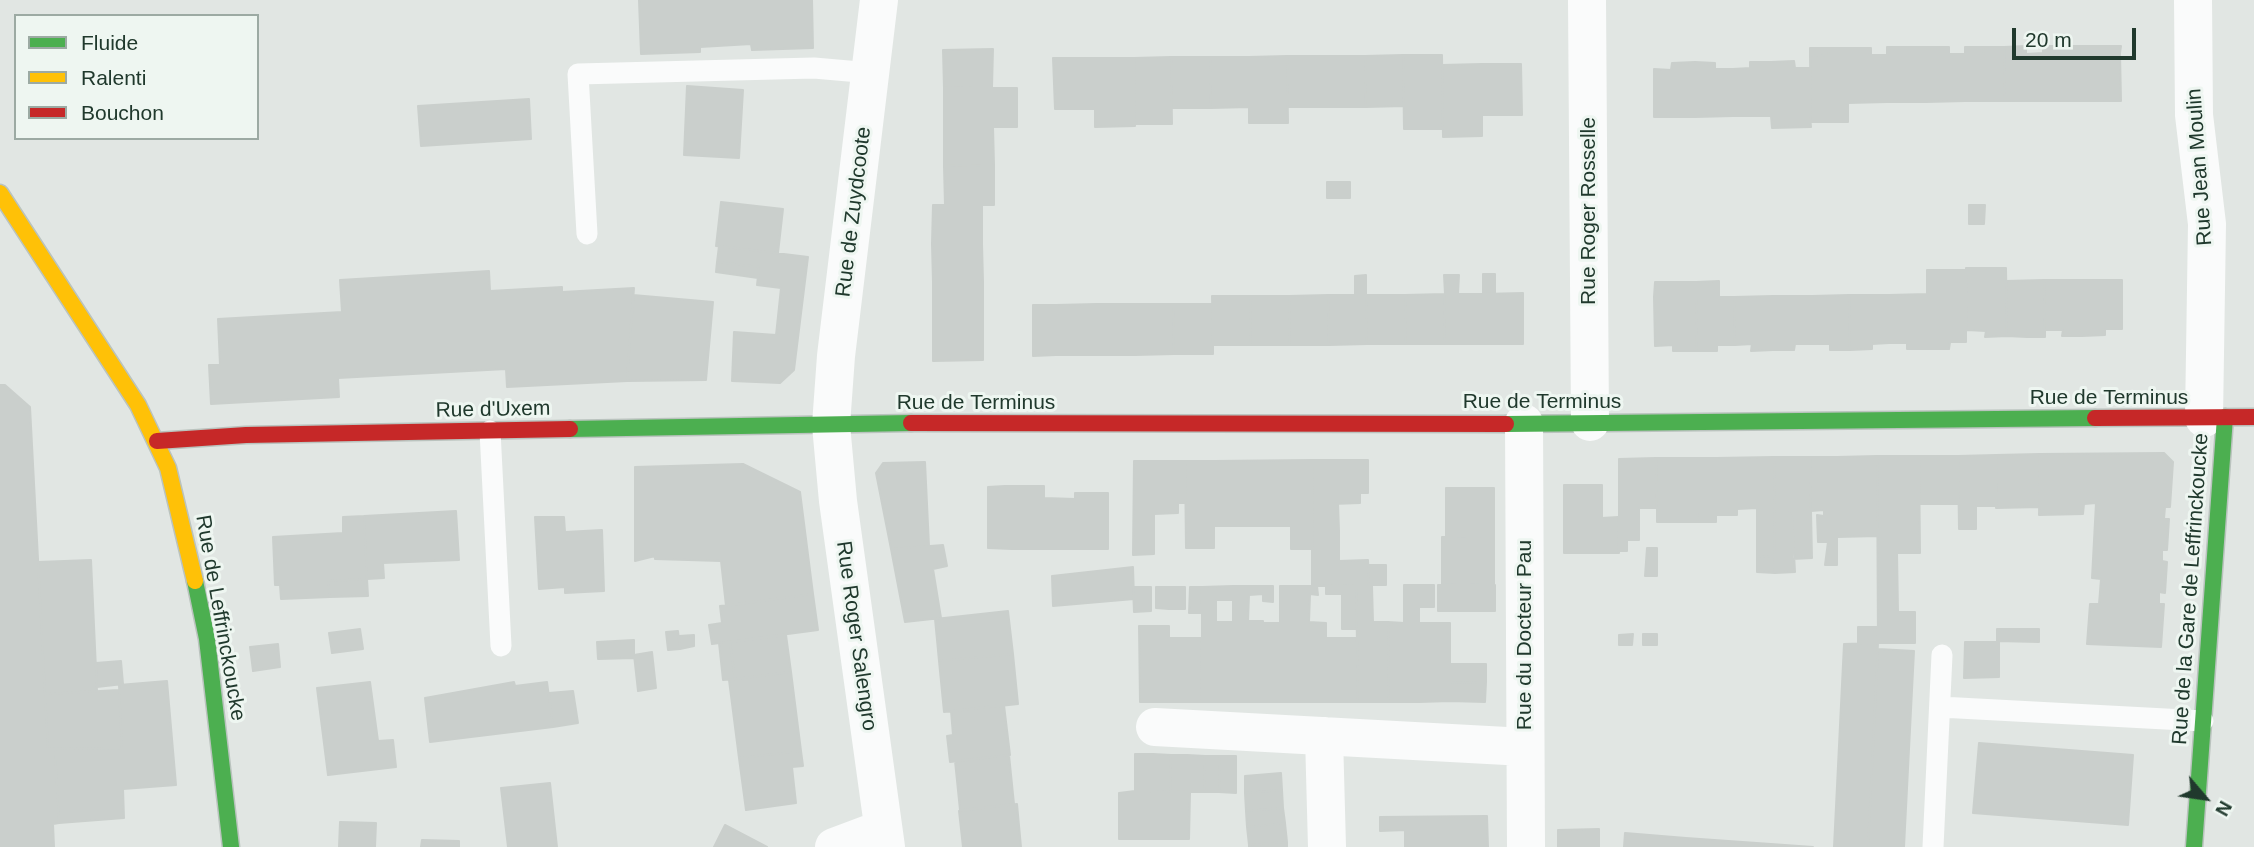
<!DOCTYPE html>
<html>
<head>
<meta charset="utf-8">
<style>
	body { margin:0 }
	#map { position:relative; width:2254px; height:847px; overflow:hidden; background:#e1e6e3; font-family:Arial,sans-serif }
	canvas { display:block }
	.legend { position:absolute; left:14px; top:14px; width:245px; height:126px; box-sizing:border-box; background:#eef6f1; border:2px solid #9caaa3; margin:0; padding:9px 12px; list-style:none; font-size:21px; color:#20392d }
	.legend li { display:flex; align-items:center; gap:14px; height:35px }
	.legend b { width:35px; border:2px solid #9caaa3 }
	.north { position:absolute; left:2170px; top:763px; width:70px; height:70px; -webkit-text-stroke:5px #eef6f1; paint-order:stroke; rotate:119deg; font-size:19px; font-weight:700; line-height:28px; text-align:center; color:#20392d }
	.north::after { content:''; display:block; margin:auto; width:24px; height:32px; background:#20392d; clip-path:polygon(50% 0,100% 100%,50% 72%,0 100%) }
	.scale { position:absolute; left:2012px; top:28px; width:124px; height:32px; box-sizing:border-box; border:4px solid #20392d; border-top:0; padding-left:9px; font-size:21px; line-height:24px; white-space:nowrap; color:#20392d; -webkit-text-stroke:5px #eef6f1; paint-order:stroke }
</style>
</head>
<body>
<div id="map">
<canvas width="2254" height="847"></canvas>
<ul class="legend">
<li><b style="height:9px;background:#4caf50"></b>Fluide</li>
<li><b style="height:9px;background:#ffc107"></b>Ralenti</li>
<li><b style="height:9px;background:#c62828"></b>Bouchon</li>
</ul>
<div class="north">N</div>
<div class="scale">20 m</div>
</div>
<script>
const c = document.querySelector('canvas').getContext('2d');
c.lineJoin = 'round';
function paint(path, color) {
  c.fillStyle = color;
  c.fill(path, 'evenodd');
}
function strokePath(path, color, width, dash) {
  c.strokeStyle = color;
  c.lineWidth = width;
  c.lineCap = dash ? 'butt' : 'round';
  c.setLineDash(dash || []);
  c.stroke(path);
}
function write(font, color, halo, rows, align = 'center') {
  c.font = font + ' Arial,sans-serif';
  c.lineWidth = 6;
  c.setLineDash([]);
  c.textBaseline = 'middle';
  c.strokeStyle = halo;
  c.fillStyle = color;
  for (const [text, x, y, turn = 0] of rows) {
    c.save();
    c.translate(x, y);
    c.rotate((+turn || 0) * Math.PI / 180);
    c.textAlign = isNaN(turn) ? turn : align;
    if (halo) c.strokeText(text, 0, 0);
    c.fillText(text, 0, 0);
    c.restore();
  }
}
const building = new Path2D(`
	M639,0h173l1,48 -61,2 -1,-6 -51,3v5l-59,2z
	M2026,46v8l17,-1v48h-38l-1,-54z
	M2043,46h18v8l-18,-1z
	M2061,46h20v55h-38v-48l18,1z
	M2081,46h22v7h17l1,48h-40z
	M2103,46h18l-1,7h-17z
	M1887,47h18v8h-18z
	M1905,47h21v55h-39v-47h18z
	M1926,47h23v7h16v47l-39,1z
	M1965,47h18l1,7h-19z
	M1983,47h21l1,54h-40v-47h19z
	M1810,48h18l1,7 -19,1z
	M1828,48h20v74h-37l-1,-66 19,-1z
	M1848,48h23v7h16v47l-39,1z
	M993,49l-1,38 -48,1 -1,-38z
	M1403,55l1,51 -38,1 -1,-51z
	M1403,55h39l1,74h-39z
	M1287,56h39v51h-38z
	M1287,56l1,67h-39v-66z
	M1326,56h39l1,51h-40z
	M1171,57l1,67h-38v-66z
	M1171,57h39l1,51h-39z
	M1210,57h39v50l-38,1z
	M1053,58h42v51h-40z
	M1095,58h39l1,68 -40,1z
	M1794,61l1,7h15v48h-39v-54z
	M1695,62v55h-41v-48l17,1 1,-7z
	M1695,62l20,1v6h18v47l-38,1z
	M1750,62h21v54h-38v-47l17,-1z
	M1482,64v72l-39,1 -1,-72z
	M1482,64h39l1,51h-40z
	M687,86l56,4 -4,68 -55,-3z
	M944,88h73v39h-73z
	M529,99l2,40 -110,7 -3,-40z
	M1771,116h39l1,11 -39,1z
	M944,127h49l1,38 -50,1z
	M994,165v40h-49l-1,-39z
	M1327,182h23v16h-23z
	M721,202l62,7 -5,44 -62,-7z
	M933,205h49v39h-50z
	M1969,205h16l-1,19h-15z
	M932,244h50l1,38h-50z
	M719,246l89,11 -14,113 -14,13 -48,-2 2,-49 42,3 5,-47 -24,-3 2,-18 -42,-5z
	M717,262l42,5 -1,11 -42,-6z
	M1966,268h40l1,68 -22,1 1,-6 -19,-1z
	M1927,270h39v72h-16l-1,7h-22z
	M489,271l1,20 72,-4v5l72,-4 -7,93 -120,6 -1,-18 -168,9 1,19 -128,7 -2,-39h11l-2,-46 124,-7 -2,-32z
	M1483,274h12v20h-12z
	M1366,275v20h-11v-19z
	M1444,275h15l-1,19h-13z
	M2044,280l1,50h-18v7l-20,-1 -1,-55z
	M2044,280h38v56h-20l1,-6h-18z
	M2082,280h40v49h-17v6l-23,1z
	M1719,281v16h-23v-15z
	M933,282h50v39h-50z
	M1655,282h41v15h-42z
	M1523,293v51h-40v-50z
	M1445,294h38v50h-39z
	M1445,294l-1,50h-38l-1,-49z
	M1927,294v55h-20v-6h-18v-48z
	M633,295l80,7 -7,78 -79,1z
	M1328,295l1,50h-39l-1,-49z
	M1328,295h38l1,49 -38,1z
	M1366,295h39l1,49h-39z
	M1849,295l1,55h-20v-6h-18v-48z
	M1849,295h40v48l-17,1v5l-22,1z
	M1212,296h38l1,49h-38z
	M1250,296h39l1,49h-39z
	M1773,296h39v48h-17l-1,6h-21z
	M1773,296v54l-22,1 1,-7 -17,1 -1,-48z
	M1654,297h42l1,54h-24v-6l-18,1z
	M1696,297h38l1,48h-18v6h-20z
	M1097,304h38v51h-38z
	M1097,304v51h-41v-50z
	M1135,304h38l1,50 -39,1z
	M1173,304h40v50h-39z
	M1033,305h23v15h-23z
	M1033,320h23v35l-23,1z
	M933,321h50v39l-50,1z
	M2027,330h18v7h-18z
	M0,385h5l25,22 18,342h7l4,74 -6,1 1,23h-54z
	M2164,453l9,9 -3,45h-5l-1,12h5l-2,31h-5v11l5,1 -2,31 -6,-1v12h5l-3,43 -74,-3 3,-40h9l2,-25 -9,-1 4,-75 -12,1 -1,10 -44,1 1,-61z
	M2040,454v53l-44,1v-53z
	M1996,455l1,51h-21v23h-17l-1,-73z
	M1877,456l1,74h-41v-73z
	M1877,456h42l1,97h-23l1,59h17v31h-37z
	M1919,456h39v48h-39z
	M1774,457l1,99 -18,1v-49l-20,1v6h-21v-57z
	M1774,457h36l1,54h-22l3,6 3,55 -20,1z
	M1810,457h27v108h-12l3,-23h-10l-1,-27 7,1v-6l-13,1z
	M1656,458l1,50h-18v32h-12v11h-8v-92z
	M1656,458h60v64h-19l1,-10h-41z
	M1312,460l1,89h-22v-23h-77v-65z
	M1312,460h48v43l-28,1v27h7v30l29,-1 1,25 -57,1z
	M1360,460h8v33h-8z
	M1134,461h51v42h-7v10l-24,1v40l-21,1z
	M1185,461h29v87h-28z
	M925,462l4,84 -38,3 -15,-76 7,-10z
	M743,464l57,28 13,102 -87,12 -5,-45 -66,-2v-3l-20,5v-94z
	M1564,485h38v33l16,-1 1,36h-55z
	M1005,486v31h7v32l-24,-1v-61z
	M1005,486h39v12l31,1v-6h33v56h-96v-32h-7z
	M1446,488h48v48h-48z
	M1338,503l1,28h-7v-27z
	M456,511l3,49 -76,3 1,15 -17,1 -3,-63z
	M1789,511h22l1,47 -20,1v-42z
	M1657,512h41l-1,10h-40z
	M364,516l3,63 -39,2 2,16 -49,2 -1,-14h-5l-2,-48 70,-4v-16z
	M535,517h29l1,15 37,-2 2,61 -39,2v-6l-26,2z
	M1837,530h41v6l-41,1z
	M1494,536v48l-52,1v-48z
	M943,545l4,21 -14,3 8,49 -36,4 -14,-73z
	M1647,548h10v28h-12z
	M1775,556v17l-18,-1v-15z
	M91,560l6,131 -52,3 -7,-132z
	M1368,565h18v20h-17z
	M1133,567l1,32 -81,7 -1,-30z
	M367,579l1,17 -38,1 -2,-16z
	M1404,585h15v117h-30l-1,-80 16,1z
	M1419,585h15v22h-15z
	M1438,585h57v26h-57z
	M1233,586v14h-17v22h17v80h-31v-115z
	M1233,586h30v8l-14,1 -1,26h15v81h-30z
	M1263,586h10v16l-10,-1z
	M1280,586h15v116h-32v-79h17z
	M1295,586h22l1,9 -8,-1 -1,28 17,1v79h-31z
	M1326,586h30l1,43h-15v-35h-16z
	M1356,586h16l1,36h15l1,80h-31z
	M1133,587h18v24l-17,1z
	M1156,587h13v22l-13,-1z
	M1169,587h16v22h-16z
	M1190,587h12l-1,26h-12z
	M813,594l5,36 -106,14 -3,-19 13,-2 -2,-17z
	M1008,611l5,43 -74,7 -4,-42z
	M1419,623h31v78l-31,1z
	M1139,626h30v76h-29z
	M1858,627h20v16h-20z
	M360,629l3,20 -31,4 -3,-20z
	M1997,629h42v13l-42,-1z
	M678,631l2,18 -12,1 -2,-18z
	M1633,634l-1,11h-13v-10z
	M1643,634h14v11h-14z
	M694,635v11l-14,3 -1,-13z
	M786,635l5,37 -56,7 -5,-37z
	M1169,638h32l1,64h-33z
	M1326,638h31l1,64h-32z
	M634,640v18l-36,1 -1,-17z
	M730,642l5,37 -12,1 -4,-37z
	M1965,642h34v35l-35,1z
	M1878,643l-10,204h-34l10,-203z
	M278,644l2,23 -27,4 -3,-24z
	M1878,649l36,2 -10,196h-36z
	M652,652l4,36 -18,3 -4,-36z
	M1013,654l5,50 -74,8 -5,-51z
	M121,661l2,23 -26,3 -1,-24z
	M1450,664h36v18l-36,1z
	M791,672l10,79 -62,7 -10,-78z
	M167,681l9,104 -53,4 1,29 -65,5 -4,-74 67,-1 -3,-63z
	M370,682l8,59 15,-1 3,27 -68,8 -11,-87z
	M514,682l1,4 32,-4 6,45 -123,15 -5,-44z
	M1486,682l-1,20 -35,-1v-18z
	M119,690l3,58 -74,1 -3,-55z
	M573,691l5,32 -25,4 -4,-34z
	M1004,705l6,50 -60,7 -3,-26 6,-1 -2,-24z
	M1979,743l154,12 -5,70 -155,-12z
	M801,751l2,15 -11,1 4,36 -50,7 -7,-52z
	M1135,754h18v37h-18z
	M1153,754l18,1 -1,37 -17,-1z
	M1009,755l5,49 -54,6 -5,-49z
	M1171,755h16v37h-17z
	M1187,755l18,1 -1,36h-17z
	M1205,756h15l-1,36h-15z
	M1220,756h16v37l-17,-1z
	M1281,773l1,17 -37,3v-17z
	M550,783l7,64h-49l-7,-59z
	M1282,790l1,18 -37,3 -1,-18z
	M1135,791v48h-16v-46z
	M1135,791l55,1 -1,47h-54z
	M1017,804l4,43h-58l-4,-36z
	M1283,808l2,15 -38,4 -1,-16z
	M1487,816l1,31h-83v-17l-25,1v-14z
	M340,822l36,1 -1,24h-36z
	M1285,823l2,19 -38,3 -2,-18z
	M725,825l42,22h-53z
	M1599,829v18h-41v-17z
	M1625,833l61,5 127,9h-189z
	M422,840l37,1v6h-38z
	M1287,842v5h-38v-2z`);
const lane = new Path2D(`
	M587,234l-9,-160 236,-6 57,5
	M490,431l11,215
	M1940,707l263,14
	M1933,847l9,-192`);
const street = new Path2D(`
	M879,0l-43,356 -5,69 7,76 48,346
	M1587,0l3,422
	M2193,0l1,115 13,109 -3,194
	M1524,423l2,424
	M1155,727l370,20
	M1324,736l3,111
	M834,847l48,-18`);
const fast = new Path2D(`
	M1506,424l589,-6
	M570,429l341,-6
	M195,581l12,58 24,208
	M2194,847l31,-430`);
const slow = new Path2D(`
	M0,193l138,212 30,63 27,113`);
const jam = new Path2D(`
	M2095,418l159,-1
	M911,423l595,1
	M157,441l89,-6 324,-6`);
const streetNames = [
	["Rue Jean Moulin",2200,167,-94],
	["Rue Roger Rosselle",1589,211,-90],
	["Rue de Zuydcoote",854,212,-83],
	["Rue de Terminus",2109,398],
	["Rue de Terminus",1542,402],
	["Rue de Terminus",976,403],
	["Rue d'Uxem",493,410,-1],
	["Rue de la Gare de Leffrinckoucke",2191,589,-86],
	["Rue de Leffrinckoucke",220,618,80],
	["Rue du Docteur Pau",1525,635,-90],
	["Rue Roger Salengro",856,636,82]
];
paint(building, '#cacfcc');
strokePath(building, '#cacfcc', 2);
strokePath(fast, '#bac3be', 19);
strokePath(slow, '#bac3be', 19);
strokePath(jam, '#bac3be', 19);
strokePath(lane, '#fafbfb', 21);
strokePath(street, '#fafbfb', 38);
strokePath(fast, '#4caf50', 16);
strokePath(slow, '#ffc107', 16);
strokePath(jam, '#c62828', 16);
write('21px', '#20392d', '#eef6f1', streetNames);
</script>
</body>
</html>
